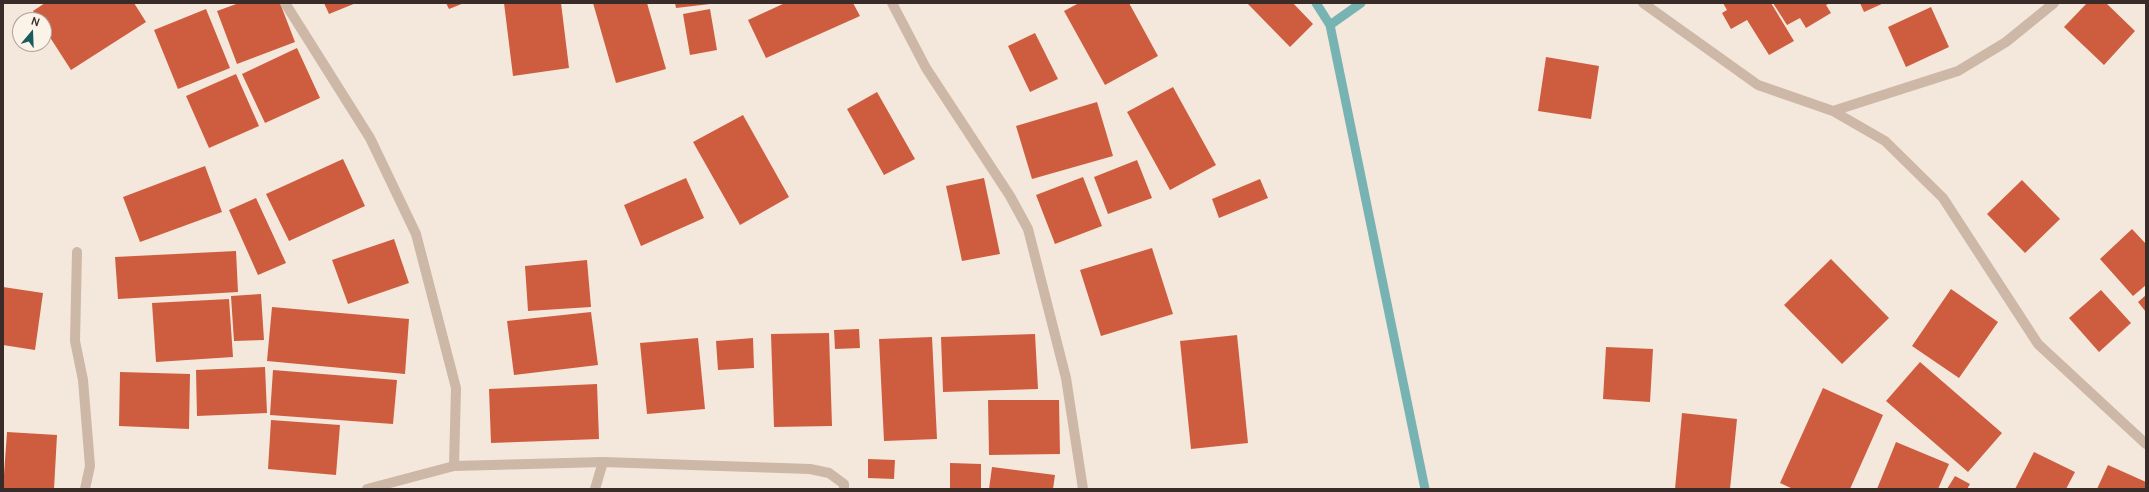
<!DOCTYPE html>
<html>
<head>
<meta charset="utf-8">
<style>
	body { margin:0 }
	#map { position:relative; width:2149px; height:492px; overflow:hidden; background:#f4e7db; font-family:Manrope,sans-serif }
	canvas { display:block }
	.frame { position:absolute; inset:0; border:4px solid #392c28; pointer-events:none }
	.north { position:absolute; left:12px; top:12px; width:40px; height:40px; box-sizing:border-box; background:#fbf2e8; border:1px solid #ada39b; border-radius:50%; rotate:19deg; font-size:11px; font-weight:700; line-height:16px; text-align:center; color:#392c28 }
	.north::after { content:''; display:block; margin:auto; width:14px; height:18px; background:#1a5b5d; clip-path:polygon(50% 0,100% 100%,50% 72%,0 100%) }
</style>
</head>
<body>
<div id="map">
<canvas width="2149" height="492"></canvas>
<div class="frame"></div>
<div class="north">N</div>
</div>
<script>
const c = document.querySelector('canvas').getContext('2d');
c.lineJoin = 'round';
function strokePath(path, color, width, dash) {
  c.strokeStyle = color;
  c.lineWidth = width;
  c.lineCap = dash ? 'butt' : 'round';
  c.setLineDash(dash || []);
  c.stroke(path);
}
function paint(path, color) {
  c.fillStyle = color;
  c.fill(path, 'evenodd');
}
const stream = new Path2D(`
	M1316,3l14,22 95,464
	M1330,25l31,-22`);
const building = new Path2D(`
	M45,3h89l12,19 -75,48 -27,-42v-8h-5l-6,-9z
	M239,3h41l15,39 -58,22 -20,-53z
	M324,3h32l-27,11z
	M446,3h18l-15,6z
	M504,3h57l8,65 -56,8z
	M593,3h54l19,66 -50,14z
	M675,3h34l1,1 -34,4z
	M785,3h68l7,13 -94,42 -18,-38z
	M1079,3h50l29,53 -53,29 -41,-74z
	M1247,3h46l20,21 -23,23z
	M1723,3h48l23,38 -25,14 -22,-35 -16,9 -9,-16 5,-3z
	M1773,3h57l-4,2 5,8 -25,15 -6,-10 -13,7z
	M1860,3h24l-20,9z
	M2087,3h19l29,28 -31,34 -40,-38z
	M1931,7l18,40 -43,20 -18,-40z
	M206,9l24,59 -52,21 -24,-59z
	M710,9l7,41 -27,5 -7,-41z
	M1035,33l23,46 -28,13 -22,-46z
	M297,48l23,50 -55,25 -23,-49z
	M1546,57l53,9 -8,53 -53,-8z
	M236,74l23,52 -50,22 -23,-52z
	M1173,87l43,78 -46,25 -43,-78z
	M877,92l38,67 -31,16 -37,-66z
	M1097,102l16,54 -81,23 -16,-53z
	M743,115l46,82 -49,28 -47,-83z
	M343,159l22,47 -76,35 -23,-47z
	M1137,160l15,38 -44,16 -14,-37z
	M205,166l17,46 -82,30 -17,-45z
	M1083,177l19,49 -47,18 -19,-49z
	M686,178l18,40 -63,28 -17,-41z
	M984,178l16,76 -38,7 -16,-75z
	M1260,179l8,19 -49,20 -7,-19z
	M2022,180l38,39 -35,34 -38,-39z
	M256,198l30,65 -28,12 -29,-65z
	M2132,229l14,15v41l-13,11 -33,-37z
	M394,239l15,44 -61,21 -16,-44z
	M1152,248l21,66 -72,22 -21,-66z
	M236,251l2,41 -120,7 -3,-42z
	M1831,259l58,59 -47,46 -58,-59z
	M587,260l4,47 -63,4 -3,-45z
	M3,287l40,6 -8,57 -32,-5z
	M1951,289l47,33 -39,56 -47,-32z
	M2101,290l30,33 -32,29 -30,-34z
	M261,294l3,46 -30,1 -3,-45z
	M2146,295v17l-8,-10z
	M229,299l4,58 -77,5 -4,-59z
	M272,307l137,12 -4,55 -138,-13z
	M591,312l7,53 -84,10 -7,-54z
	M859,329l1,19 -25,1 -1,-19z
	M829,333l3,93 -58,1 -3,-93z
	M1035,334l3,55 -95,3 -2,-55z
	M1237,335l11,108 -57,6 -11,-108z
	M932,337l5,102 -53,2 -5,-102z
	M698,338l7,71 -58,5 -7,-71z
	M753,338l1,30 -36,2 -2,-29z
	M1606,347l47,2 -3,53 -47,-3z
	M1920,362l82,71 -34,39 -82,-71z
	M265,367l2,46 -70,3 -1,-46z
	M273,370l124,10 -4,44 -123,-9z
	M120,372l70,2 -1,55 -70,-3z
	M597,384l2,55 -108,4 -2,-54z
	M1823,388l60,27 -33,74h-57l-13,-6z
	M988,400h71l1,54 -71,1z
	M1682,413l55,6 -7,70h-55z
	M271,420l69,5 -4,50 -68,-6z
	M7,432l50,3 -3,54h-51z
	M1896,442l53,22 -11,25h-61z
	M2034,452l41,20 -9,17h-51z
	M868,459l27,1 -1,19 -26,-1z
	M950,463l31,1v25h-31z
	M2108,465l38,17v7h-49z
	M992,467l63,8 -2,14h-64z
	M1955,476l15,8 -3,5h-20z`);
const minor = new Path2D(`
	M285,3l85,135 46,96 40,154 -2,78
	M892,3l34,65 84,128 18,33 38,149 17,111
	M1643,3l115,82 75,26 52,30 58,57 95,146 108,100
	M1833,111l125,-40 48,-29 48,-39
	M77,252l-2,89 8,39 7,86 -5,23
	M367,489l87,-23 149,-4 207,7 19,4 15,11v5
	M595,489l8,-27`);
strokePath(stream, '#78b3b3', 9);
paint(building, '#ce5d3f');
strokePath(minor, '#cdb7a6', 10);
</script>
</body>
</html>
